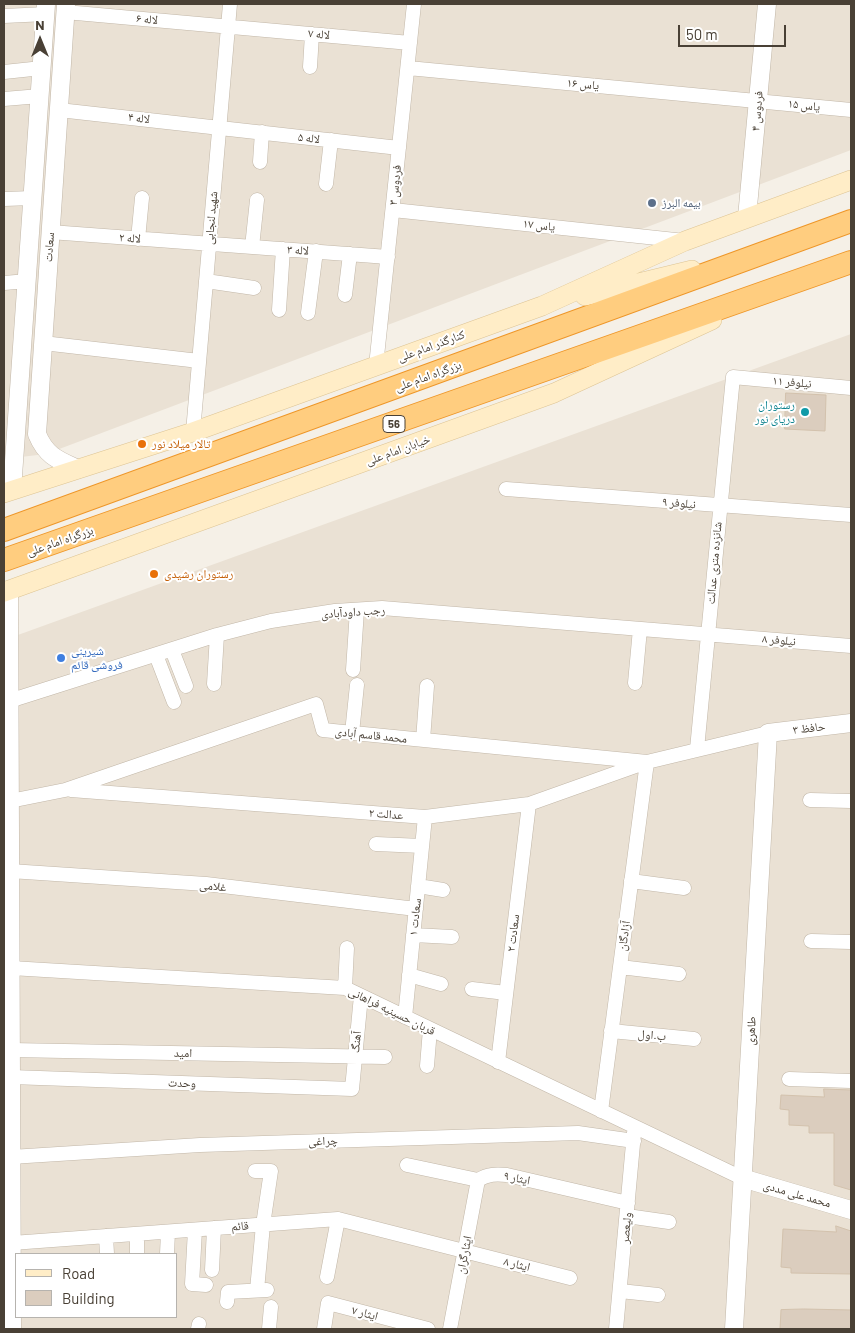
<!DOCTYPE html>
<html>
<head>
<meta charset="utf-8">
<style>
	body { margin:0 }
	#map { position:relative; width:855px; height:1333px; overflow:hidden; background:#f5f0e7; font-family:Barlow,sans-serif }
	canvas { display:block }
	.frame { position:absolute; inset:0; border:5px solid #494035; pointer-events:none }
	.legend { position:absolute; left:15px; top:1253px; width:162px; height:65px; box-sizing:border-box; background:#fff; border:1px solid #b6b3ae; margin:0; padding:6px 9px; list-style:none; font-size:15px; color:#494035 }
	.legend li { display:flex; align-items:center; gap:10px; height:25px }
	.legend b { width:25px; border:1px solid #b6b3ae }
	.north { position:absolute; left:15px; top:15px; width:50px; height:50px; -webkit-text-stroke:4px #fff; paint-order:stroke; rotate:0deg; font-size:14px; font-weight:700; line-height:20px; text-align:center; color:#494035 }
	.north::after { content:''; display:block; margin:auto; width:18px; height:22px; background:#494035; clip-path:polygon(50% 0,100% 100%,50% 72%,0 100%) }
	.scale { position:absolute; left:678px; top:25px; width:108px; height:22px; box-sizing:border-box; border:2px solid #494035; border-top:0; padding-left:6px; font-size:15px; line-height:18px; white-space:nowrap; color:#494035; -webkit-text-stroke:4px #fff; paint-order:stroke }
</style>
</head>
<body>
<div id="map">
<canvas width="855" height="1333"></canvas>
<div class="frame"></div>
<ul class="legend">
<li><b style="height:6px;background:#ffedc7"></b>Road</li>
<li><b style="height:14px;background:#dbcdbe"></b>Building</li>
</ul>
<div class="north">N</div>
<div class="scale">50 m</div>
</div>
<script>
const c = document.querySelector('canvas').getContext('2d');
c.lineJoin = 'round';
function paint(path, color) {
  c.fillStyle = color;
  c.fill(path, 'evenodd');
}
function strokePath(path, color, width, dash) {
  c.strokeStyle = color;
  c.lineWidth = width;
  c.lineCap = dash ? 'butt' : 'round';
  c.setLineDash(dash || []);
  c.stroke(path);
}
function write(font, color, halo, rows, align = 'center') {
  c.font = font + ' Barlow,"Noto Naskh Arabic",sans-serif';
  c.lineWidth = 4;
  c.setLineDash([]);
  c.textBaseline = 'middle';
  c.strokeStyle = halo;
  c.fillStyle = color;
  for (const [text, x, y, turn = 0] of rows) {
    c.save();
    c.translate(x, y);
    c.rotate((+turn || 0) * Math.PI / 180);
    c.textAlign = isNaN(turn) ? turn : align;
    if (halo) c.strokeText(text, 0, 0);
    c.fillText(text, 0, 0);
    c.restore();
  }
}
const residential = new Path2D(`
	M4,4h847v146l-805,304 -42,5z
	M851,334v995h-847v-689zM16,1254h160v63h-160z`);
const building = new Path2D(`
	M786,393l40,2 -1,36 -40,-2z
	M824,1089l27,1v100l-17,-5v-52h-25v-7l-20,-1v-15l-9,-1 1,-14 43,2z
	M836,1226l15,5v43l-60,-1v-5l-10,-1 2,-38 53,3z
	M804,1309l47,1v19h-71l1,-19z`);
const minor = new Path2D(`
	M65,12l345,31
	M4,16l42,-2
	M310,67l2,-33
	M408,68l443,42
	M4,72l38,-4
	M4,99l36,-3
	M59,110l340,38
	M260,162l2,-30
	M326,184l5,-44
	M4,199l29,-1
	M393,210l292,31
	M50,232l338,25
	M138,239l4,-41
	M252,247l5,-47
	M206,281l48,7
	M4,283l24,-2
	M345,295l5,-41
	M279,310l4,-61
	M308,313l8,-62
	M43,343l156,18
	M376,366l38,-362
	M193,432l37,-428
	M506,489l345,26
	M172,650l14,36
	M156,655l18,47
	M353,670l4,-60
	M635,683l5,-54
	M214,684l3,-49
	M9,701l208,-66 54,-14 64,-10 47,-3 469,38
	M352,733l5,-48
	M423,740l4,-54
	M697,749l36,-372 118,11
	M71,790l354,27 104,-13 118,-42 121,-29
	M810,800l41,1
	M10,801l55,-11 251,-86 7,26 324,32 -46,349
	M376,844l46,2
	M10,871l196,13 210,25
	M631,881l53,7
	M418,886l25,4
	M413,935l39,2
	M811,941l40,1
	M620,967l59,7
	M11,968l334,20 397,190
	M409,975l32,9
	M345,988l2,-40
	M472,989l34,4
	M405,1017l20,-200
	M611,1031l83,8
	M11,1050l374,7
	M498,1062l31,-258
	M427,1066l3,-37
	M11,1077l341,12 9,-93
	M789,1079l62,2
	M11,1157l189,-12 378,-12 56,8
	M407,1165l71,15c10,-6 18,-6 29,-5l121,28
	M255,1171h16l-8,54 -6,65
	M627,1216l42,6
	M195,1230l-3,54 14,1
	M106,1236l1,18
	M12,1243l326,-24 232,59
	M137,1254v-20
	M167,1254l1,-22
	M212,1270l2,-42
	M327,1277l11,-58
	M620,1291l38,4
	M227,1302l1,-10 39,-2
	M198,1329l1,-5
	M269,1329l2,-22
	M324,1329l4,-26 100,26
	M450,1329l28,-149
	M616,1329l18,-196`);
const tertiary = new Path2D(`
	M66,4l-29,430c9,22 21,26 41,35
	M747,217l20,-213
	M12,490l34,-486
	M9,590l3,739
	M742,1178l109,32
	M734,1329l34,-596 83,-10`);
const secondary = new Path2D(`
	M585,296l107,-26
	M4,493l189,-61 349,-126 143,-65 166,-61
	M4,592l550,-199 158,-73`);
const trunk = new Path2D(`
	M4,530l847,-309
	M4,560l847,-298`);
const markers = [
	[652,203,5,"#5c6f8a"],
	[805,412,5,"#0f9aa8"],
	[142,444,5,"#e8710a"],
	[154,574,5,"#e8710a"],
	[61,658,5,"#3f7fe0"]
];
const shields = [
	[394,424,22]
];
const shieldNames = [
	["56",394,424]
];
const streetNames = [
	["لاله ۶",147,19,5],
	["لاله ۷",319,34,5],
	["یاس ۱۶",583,84,5],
	["یاس ۱۵",804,105,6],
	["فردوس ۴",757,111,-85],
	["لاله ۴",139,118,6],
	["لاله ۵",309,138,7],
	["فردوس ۳",395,185,-84],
	["شهید لنجابی",211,218,-85],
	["یاس ۱۷",539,225,6],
	["لاله ۲",130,238,4],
	["سعادت",49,247,-86],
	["لاله ۳",298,250,4],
	["کنارگذر امام علی",431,346,-20],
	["بزرگراه امام علی",428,376,-20],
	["نیلوفر ۱۱",792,382,5],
	["خیابان امام علی",398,450,-20],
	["نیلوفر ۹",679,503,5],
	["بزرگراه امام علی",60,541,-19],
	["شانزده متری عدالت",714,563,-85],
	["رجب داودآبادی",353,612,-4],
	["نیلوفر ۸",779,640,5],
	["حافظ ۳",809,728,-7],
	["محمد قاسم آبادی",371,735,6],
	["عدالت ۲",386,814,4],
	["غلامی",213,886,6],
	["سعادت ۱",415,917,-84],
	["سعادت ۲",513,933,-83],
	["آزادگان",624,936,-82],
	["قربان حسینیه فراهانی",392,1011,26],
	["طاهری",751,1031,-87],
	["ب.اول",652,1035,5],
	["آهنگ",356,1042,-85],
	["امید",183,1053,1],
	["وحدت",182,1083,2],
	["چراغی",323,1141,-2],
	["ایثار ۹",517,1178,11],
	["محمد علی مددی",797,1194,16],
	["قائم",240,1226,-4],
	["ولیعصر",626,1228,-85],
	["ایثارگران",464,1255,-79],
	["ایثار ۸",517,1264,14],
	["ایثار ۷",365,1313,15]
];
const serviceNames = [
	["بیمه البرز",662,203]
];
const cultureNames = [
	["رستوران",795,405],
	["دریای نور",795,419]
];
const foodNames = [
	["تالار میلاد نور",152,444],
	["رستوران رشیدی",164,574]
];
const shopNames = [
	["شیرینی",71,651],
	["فروشی قائم",71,665]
];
paint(residential, '#eae1d4');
paint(building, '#dbcdbe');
strokePath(building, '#d3c2ad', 1);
strokePath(minor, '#c2b7a8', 15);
strokePath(tertiary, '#c2b7a8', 19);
strokePath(secondary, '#ddc494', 20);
strokePath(trunk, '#ee9628', 24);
strokePath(minor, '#fff', 14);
strokePath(tertiary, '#fff', 18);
strokePath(secondary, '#ffedc7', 19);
strokePath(trunk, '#ffcd7f', 22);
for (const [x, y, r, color] of markers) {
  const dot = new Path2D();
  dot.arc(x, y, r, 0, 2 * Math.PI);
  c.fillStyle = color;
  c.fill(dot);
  strokePath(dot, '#fff', 2);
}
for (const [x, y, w] of shields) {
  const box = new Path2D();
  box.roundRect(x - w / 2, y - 8.5, w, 17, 4);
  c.fillStyle = '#fff';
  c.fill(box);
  strokePath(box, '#494035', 1);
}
write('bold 11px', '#494035', null, shieldNames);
write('12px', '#494035', '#fff', streetNames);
write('12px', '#4e5e75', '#fff', serviceNames, 'left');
write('12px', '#0d838f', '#fff', cultureNames, 'right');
write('12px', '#c56008', '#fff', foodNames, 'left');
write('12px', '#366cbe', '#fff', shopNames, 'left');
</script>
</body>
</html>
